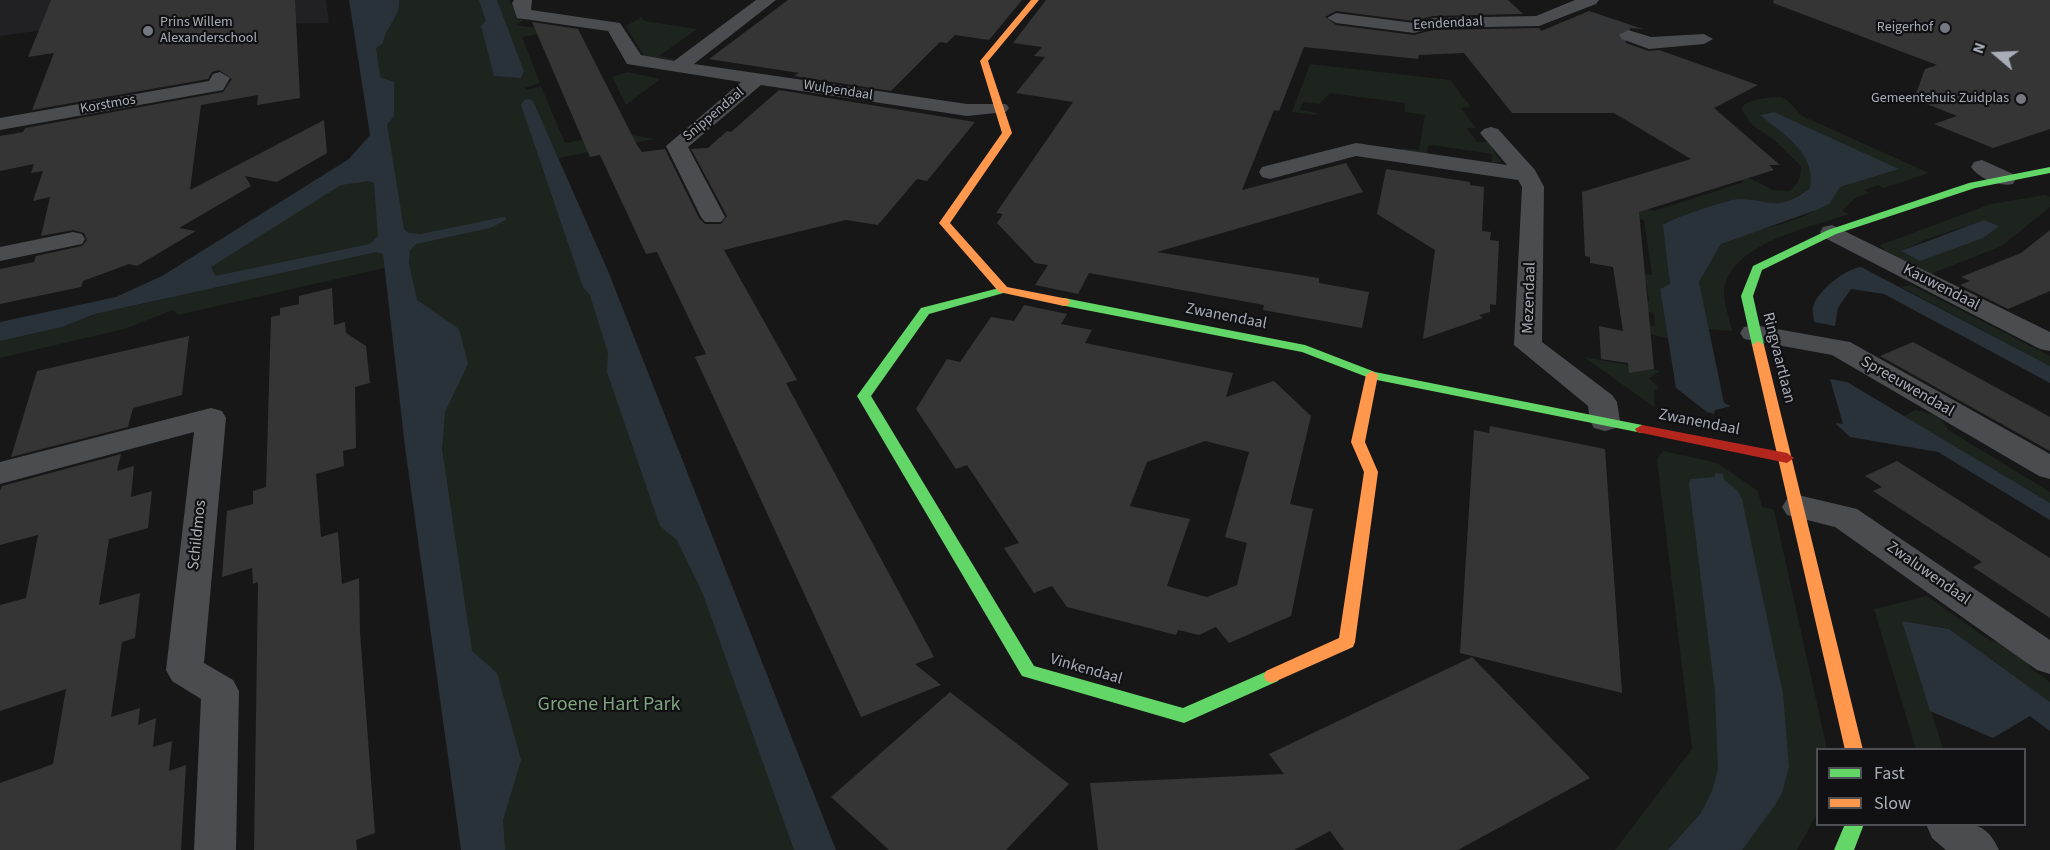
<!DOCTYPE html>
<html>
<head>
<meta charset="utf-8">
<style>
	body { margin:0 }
	#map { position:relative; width:2050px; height:850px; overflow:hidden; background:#171717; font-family:"Source Sans 3",sans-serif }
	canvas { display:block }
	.legend { position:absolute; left:1816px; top:748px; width:210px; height:78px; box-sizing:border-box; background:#111113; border:2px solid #4d4f55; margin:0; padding:8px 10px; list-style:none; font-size:18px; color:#a8adb8 }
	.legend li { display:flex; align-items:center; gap:12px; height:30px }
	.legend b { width:30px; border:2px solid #4d4f55 }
	.north { position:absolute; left:1966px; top:24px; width:60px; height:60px; -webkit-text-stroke:4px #111113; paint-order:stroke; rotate:289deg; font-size:16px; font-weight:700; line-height:24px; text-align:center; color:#a8adb8 }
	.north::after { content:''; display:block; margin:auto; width:21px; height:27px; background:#a8adb8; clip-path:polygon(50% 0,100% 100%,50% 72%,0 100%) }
</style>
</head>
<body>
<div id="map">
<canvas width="2050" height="850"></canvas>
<ul class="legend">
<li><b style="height:8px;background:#63d668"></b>Fast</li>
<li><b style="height:8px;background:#ff974d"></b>Slow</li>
</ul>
<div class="north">N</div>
</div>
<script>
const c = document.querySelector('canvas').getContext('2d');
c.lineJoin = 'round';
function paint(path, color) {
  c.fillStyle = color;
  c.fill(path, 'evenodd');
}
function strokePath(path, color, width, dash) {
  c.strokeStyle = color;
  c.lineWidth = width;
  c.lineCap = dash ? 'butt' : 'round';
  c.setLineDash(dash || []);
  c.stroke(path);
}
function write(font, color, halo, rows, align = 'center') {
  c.font = font + ' "Source Sans 3",sans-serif';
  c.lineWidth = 4.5;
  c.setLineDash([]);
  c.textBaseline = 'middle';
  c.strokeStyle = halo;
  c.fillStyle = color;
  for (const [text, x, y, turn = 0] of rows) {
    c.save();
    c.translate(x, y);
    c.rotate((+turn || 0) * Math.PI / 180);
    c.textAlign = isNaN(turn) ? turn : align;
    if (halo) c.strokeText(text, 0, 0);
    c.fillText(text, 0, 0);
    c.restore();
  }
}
const built = new Path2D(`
	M0,0h326l3,23 -263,4 -66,9z`);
const green = new Path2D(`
	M357,0h135l32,71 -27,-71h12l9,17 7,2 -9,6 38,6 -32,6 18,46 -15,5 1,2 15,-4 24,57 64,-12 2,4 23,4 -95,19 -12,-20 271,712h-329l-91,-585 -220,50 -5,-5 -49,19 -124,29v-17l62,-14 33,-13 69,-15 215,-147z
	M642,17l2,4 53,8 -38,27 17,3 -3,2 -29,-5 -18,-30z
	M1310,64l140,16 21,27 -10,1 15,20h-9l10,14h11l13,20 -9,1v-9l-60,-9 -4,1 -1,8 -26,-4 1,-2 17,2 6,-35 -20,-3v-9l-75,-10 -11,11 -16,-2 -3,8 17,3 -1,2 -24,-3z
	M627,72l33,7 -34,26 -14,-28z
	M1780,97l6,2 16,17 127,57 -45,15 -6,-3 -14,5 5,3 -14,5 -13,13 7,3c-37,13 -125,30 -125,81 1,12 6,25 8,36l-24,-2 -9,-47 22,-38c37,-20 96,-18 119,-57l58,-18 -124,-57 -13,3c22,19 56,39 49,73l-24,15 -10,2 -39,-6 -73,24 6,62 -10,4 8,49 -44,-9 -1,-7 32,4 -1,-13 -8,-2v-10h3l-2,-16 -3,-1 -1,-10 9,1 -8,-55 -5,-1v-7l9,-3 6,2 90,-29 -4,-3 7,-2 26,13 17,1c8,-7 11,-13 11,-25l-28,-27 -22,-15 -10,-16c8,-10 26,-10 39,-11z
	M2045,195l5,2v10l-48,39 -72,28 -43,-22 -7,-7 111,-41zM1984,220l-64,40 -18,-9 20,-10z
	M1911,285l139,71v10l-149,-79z
	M1584,357l77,14 -12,7 10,10 -5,3v16z
	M1915,410c15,3 27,6 33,20l102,62v11l-146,-87z
	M1663,451l54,12 41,28 4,16 12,3 53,239 -9,1 -1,64 -20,36h-182l77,-101 -35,-290z
	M1927,596l62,44 22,5 16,12 3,11 20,14v20l-101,-73 -46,-8 40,128h-27l-42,-140z`);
const water = new Path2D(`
	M349,0h50c2,16 -14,27 -16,43l-7,5 4,29 14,5v34l-7,9 17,104 4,4 13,1 73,-15 11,-2 1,3 -16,8 -74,16 -6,6 -1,14 8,36 42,29 9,35 -23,48 -3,37 30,202 25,22 24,87 -18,60 2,30h-44l-56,-403 -22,-193 -7,-2 -281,62 -33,13 -62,14v-19l116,-25 46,-21 187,-117 21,-24zM368,181l6,2 4,53 -8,8 -155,32 -4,-9 130,-82z
	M479,0h18l27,71 -3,7 -27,-2 -13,-50 5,-5z
	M529,99l4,2 75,170 228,579h-42l-91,-256 -26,-54 -17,-14 -53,-154 1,-19 -18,-58 -7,-8 -62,-182 3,-5z
	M1774,112l125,57 -59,18 -10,16 -11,6 -98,35 -22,38 25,121 7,3 -16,4 -1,4 -7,-2 -31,-24 -16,-99 10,-5 -7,-59c7,-6 67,-26 76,-26 35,1 38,14 71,-11 7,-34 -27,-54 -50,-73z
	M1984,220l15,6 -16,12 -63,23 -19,-10z
	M1861,267l189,99v17l-166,-89 -33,-5 -13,19 -3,18 -21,-4c0,-4 -2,-11 -1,-15 4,-16 32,-38 48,-40z
	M1830,379l17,3 203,121v17l-112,-68 -88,-15 -13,-12 -1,-2 7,1z
	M1715,473l8,1 1,6 13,10 5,9 41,195 6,73 -7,26 -7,12 -33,45h-74l33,-37 11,-22 6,-21 -3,-78 -26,-209 2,-4 24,-2z
	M1902,621l47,8 101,73v29l-20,-15 -37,22 -63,-27z`);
const building = new Path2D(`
	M51,0h244l5,98 -43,7 1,-10 -57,10 -11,85 134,-70 3,33 -50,29 -32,-6 6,10 -72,42 17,3 -59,35 -8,-2 -46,17 -2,6 -81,17v-35l34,-7 2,-6 46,-10 5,-6 -3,-7 -11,-3 -32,6 9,-39 -17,4 10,-30 -12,2 3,-9 -34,7v-35l23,-4 2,-4 198,-36 9,-13 -13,-9 -7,2 -4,7 -176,31 22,-57 -26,4z
	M788,0h234l-33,40 -34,-5 -8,8 -7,-1 -49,49 -97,-15 5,-3 -90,-14z
	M1046,0h462l15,14 -90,2 -19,5 -78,-10 -11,6 11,8 78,10 19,-5 106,-2 2,3 48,-20 54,18 -16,-1 -10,7 4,6 27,10 11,-1 99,35 -44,23 66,57h-11l5,5 -135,42 15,157 -25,4 -1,-10 -27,-4 -2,-33 24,5 -10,-64 -23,-4v-6l-5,-1 -3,-64 109,-33 -77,-46h-102l-48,-60 -45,2 -1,4 -114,-12 -25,64 -5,-1 -32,80 104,-27 17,29 -206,60 162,26v5l50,9 -7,36 -99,-18 1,-5 -175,-32 -11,21 -43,-9 13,-20 -13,-2 -38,-40 6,-9 -7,-1 77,-111 -57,-9 29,-36 -11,-1 8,-9 -29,-4z
	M1774,0h276v129l-57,19 -59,-24 23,-8 -43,-17 11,-30 12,-4 -164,-62z
	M532,22l46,7 59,116 5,7 23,-3 34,69 6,6h16l6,-8 -36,-67 17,-1 19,-17 4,1 48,-42 196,32 -48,59 -10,-2 -39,46 -32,-5 -122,30 73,130 -11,3 148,274 -19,7 26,21 -80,32 -166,-360 11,-3 -49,-102 -11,2 -46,-99 -10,2z
	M1386,169l84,13v3l14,2 -2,44 9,1 -1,8 9,1 -3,64 -6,-1v8l-11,3 4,3 -60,21 12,-89 -58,-36z
	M2050,230v61l-42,18 -48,-24 10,-4 -9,-4 60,-24z
	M332,288l2,37 11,-3 1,11 20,13 4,37 -15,4 1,61 -13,3 1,15 -28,8 5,63 17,-5 4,52 17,-6 1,54 15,201 -19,7 1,10h-103l4,-268 -5,2 -1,-16 -30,9 5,-66 26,-7v-13l13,-4 5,-170 9,-2v-7l19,-4v-8z
	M1024,305l43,9 -6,10 31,6 -7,13 148,30 -7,24 48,-16 37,35 -21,88 23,5 -22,107 -62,27 -13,-16 -17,8 -21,-5 -2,5 -109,-28 -15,-21 -18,7 -30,-45 15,-5 -52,-78 -11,4 -40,-60 31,-50 13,3 31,-45 23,4zM1205,441l44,11 -24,85 22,6 -10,42 -30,12 -40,-11 23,-67 -60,-13 17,-44z
	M189,336l-7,59 -49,13 -5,19 -117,30 26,-86z
	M1913,342l137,75v34l-170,-95z
	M1490,426l115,23 17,244 -162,-40 14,-223 15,3z
	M121,454l-4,17 17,-5 -3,31 21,-6 -4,37 -39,11 -10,66 41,-12 -5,45 -13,4 -11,75 29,-9 -2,17 18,-7 -3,29 19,-6 -3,30 17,-6 -5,85h-181v-67l53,-19 13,-75 -66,22v-106l26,-7 12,-63 -38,10v-54l2,-5z
	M1897,461l153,97v60l-77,-51 9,-5 -109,-71 9,-4 -17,-11z
	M1472,657l118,121 -132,72h-114l-14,-19 -36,19h-196l-8,-67 194,-9 -15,-20z
	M950,692l119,92 -63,66h-117l-58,-53z`);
const streetTunnel = new Path2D(`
	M1590,23l38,12`);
const street = new Path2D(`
	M514,0h18l-1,10 89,13 21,32 33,6 82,-61h20l-82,64 273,40h39l3,4 -3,4 -39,4 -206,-31 -73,62 37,70 -4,5h-16l-4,-5 -35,-71 75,-64 -114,-18 -19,-33 -91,-13 -5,-15z
	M1575,0h24l-3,4 -57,22 -106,2 -19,5 -78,-10 -9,-5 9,-5 78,10 19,-5 103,-2z
	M1628,30l23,7 53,-3 9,5 -9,5 -55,5 -27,-10 -3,-4z
	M220,72l10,6 -7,12 -223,40v-12l209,-37 4,-7z
	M1491,127l7,2 37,41 9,17 -2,155 70,53 5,7 3,19 -4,7 -11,3 -11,-3 -4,-7 -2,-15 -74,-61 8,-158 -4,-7 -162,-24 -86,23 -8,-2 -3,-5 3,-5 94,-24 151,22 -27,-32 4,-4z
	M1982,160l31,14 3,5 -3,5c-13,3 -34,-5 -42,-17l3,-5z
	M1832,225l218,107v19l-10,-2 -217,-112 -3,-5 3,-5z
	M73,232l9,2 3,5 -3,5 -82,17v-14z
	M1754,325l96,17 200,112v25l-11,-3 -207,-121 -88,-16 -4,-6 4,-6z
	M211,408l11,3 4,7 -22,245 29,17 6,11 -3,159h-42l7,-151 -29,-18 -6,-11 28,-238 -194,52v-22z
	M1798,495l59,14 193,131v34l-13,-4 -202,-143 -48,-12 -5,-8 5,-8z
	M1926,824c34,0 58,-9 73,26h-53l-14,-12z`);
const fast = new Path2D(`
	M2050,167v6l-75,15 -139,46 -74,36 -9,26 11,49 -6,4 -6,-4 -11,-49 12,-30 75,-36 141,-47z
	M1003,287l6,3 -2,2 -78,22 -58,82 163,270 149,42 89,-39 6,2 2,5 -2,5 -94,42 -162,-47 -165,-280 64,-88z
	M1064,298l241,47 70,27 267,53 7,4 -7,4 -270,-54 -70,-27 -242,-47 -2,-3 2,-3z
	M1845,824h19l-10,26h-20z`);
const slow = new Path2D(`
	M1031,0h8l-51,61 24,72 -62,90 57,64 61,12 2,3 -2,3 -4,1 -65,-14 -60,-69 63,-90 -22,-72z
	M1758,341l6,4 99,405h-18l-93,-405z
	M1372,371l6,4 -13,67 13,30 -23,170 -2,5 -81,36 -6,-2 -2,-5 2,-5 73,-33 25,-166 -13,-30 15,-67z`);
const jam = new Path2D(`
	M1642,425l145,28 7,5 -7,5 -150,-31 -2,-3z`);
const markers = [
	[1945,28,6,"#757880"],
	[148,31,6,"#757880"],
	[2021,99,6,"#757880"]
];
const farPoinames = [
	["Prins Willem",160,23,"left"],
	["Alexanderschool",160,39,"left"],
	["Reigerhof",1933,28],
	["Gemeentehuis Zuidplas",2009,99]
];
const farStreetnames = [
	["Eendendaal",1448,24,-3],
	["Wulpendaal",838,91,9],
	["Korstmos",108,105,-10],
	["Snippendaal",714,115,-40]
];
const streetNames = [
	["Kauwendaal",1941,288,27],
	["Mezendaal",1530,298,-88],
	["Zwanendaal",1226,317,11],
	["Ringvaartlaan",1778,358,76],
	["Spreeuwendaal",1907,387,30],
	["Zwanendaal",1699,423,11],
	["Schildmos",198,535,-84],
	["Zwaluwendaal",1928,574,35],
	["Vinkendaal",1086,670,16]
];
const nearParknames = [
	["Groene Hart Park",609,706]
];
paint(built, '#212123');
paint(green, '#1d241e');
paint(water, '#2a3239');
paint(building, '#353536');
strokePath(streetTunnel, '#343537', 20, [20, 10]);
paint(street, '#4b4c50');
paint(fast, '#63d668');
paint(slow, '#ff974d');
paint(jam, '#b3261e');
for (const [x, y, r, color] of markers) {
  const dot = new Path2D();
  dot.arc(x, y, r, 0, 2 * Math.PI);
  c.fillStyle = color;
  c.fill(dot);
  strokePath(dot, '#111113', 2);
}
write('14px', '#a8adb8', '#111113', farPoinames, 'right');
write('14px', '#a8adb8', '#111113', farStreetnames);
write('16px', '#a8adb8', '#111113', streetNames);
write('20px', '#7fa381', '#111113', nearParknames);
</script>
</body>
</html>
